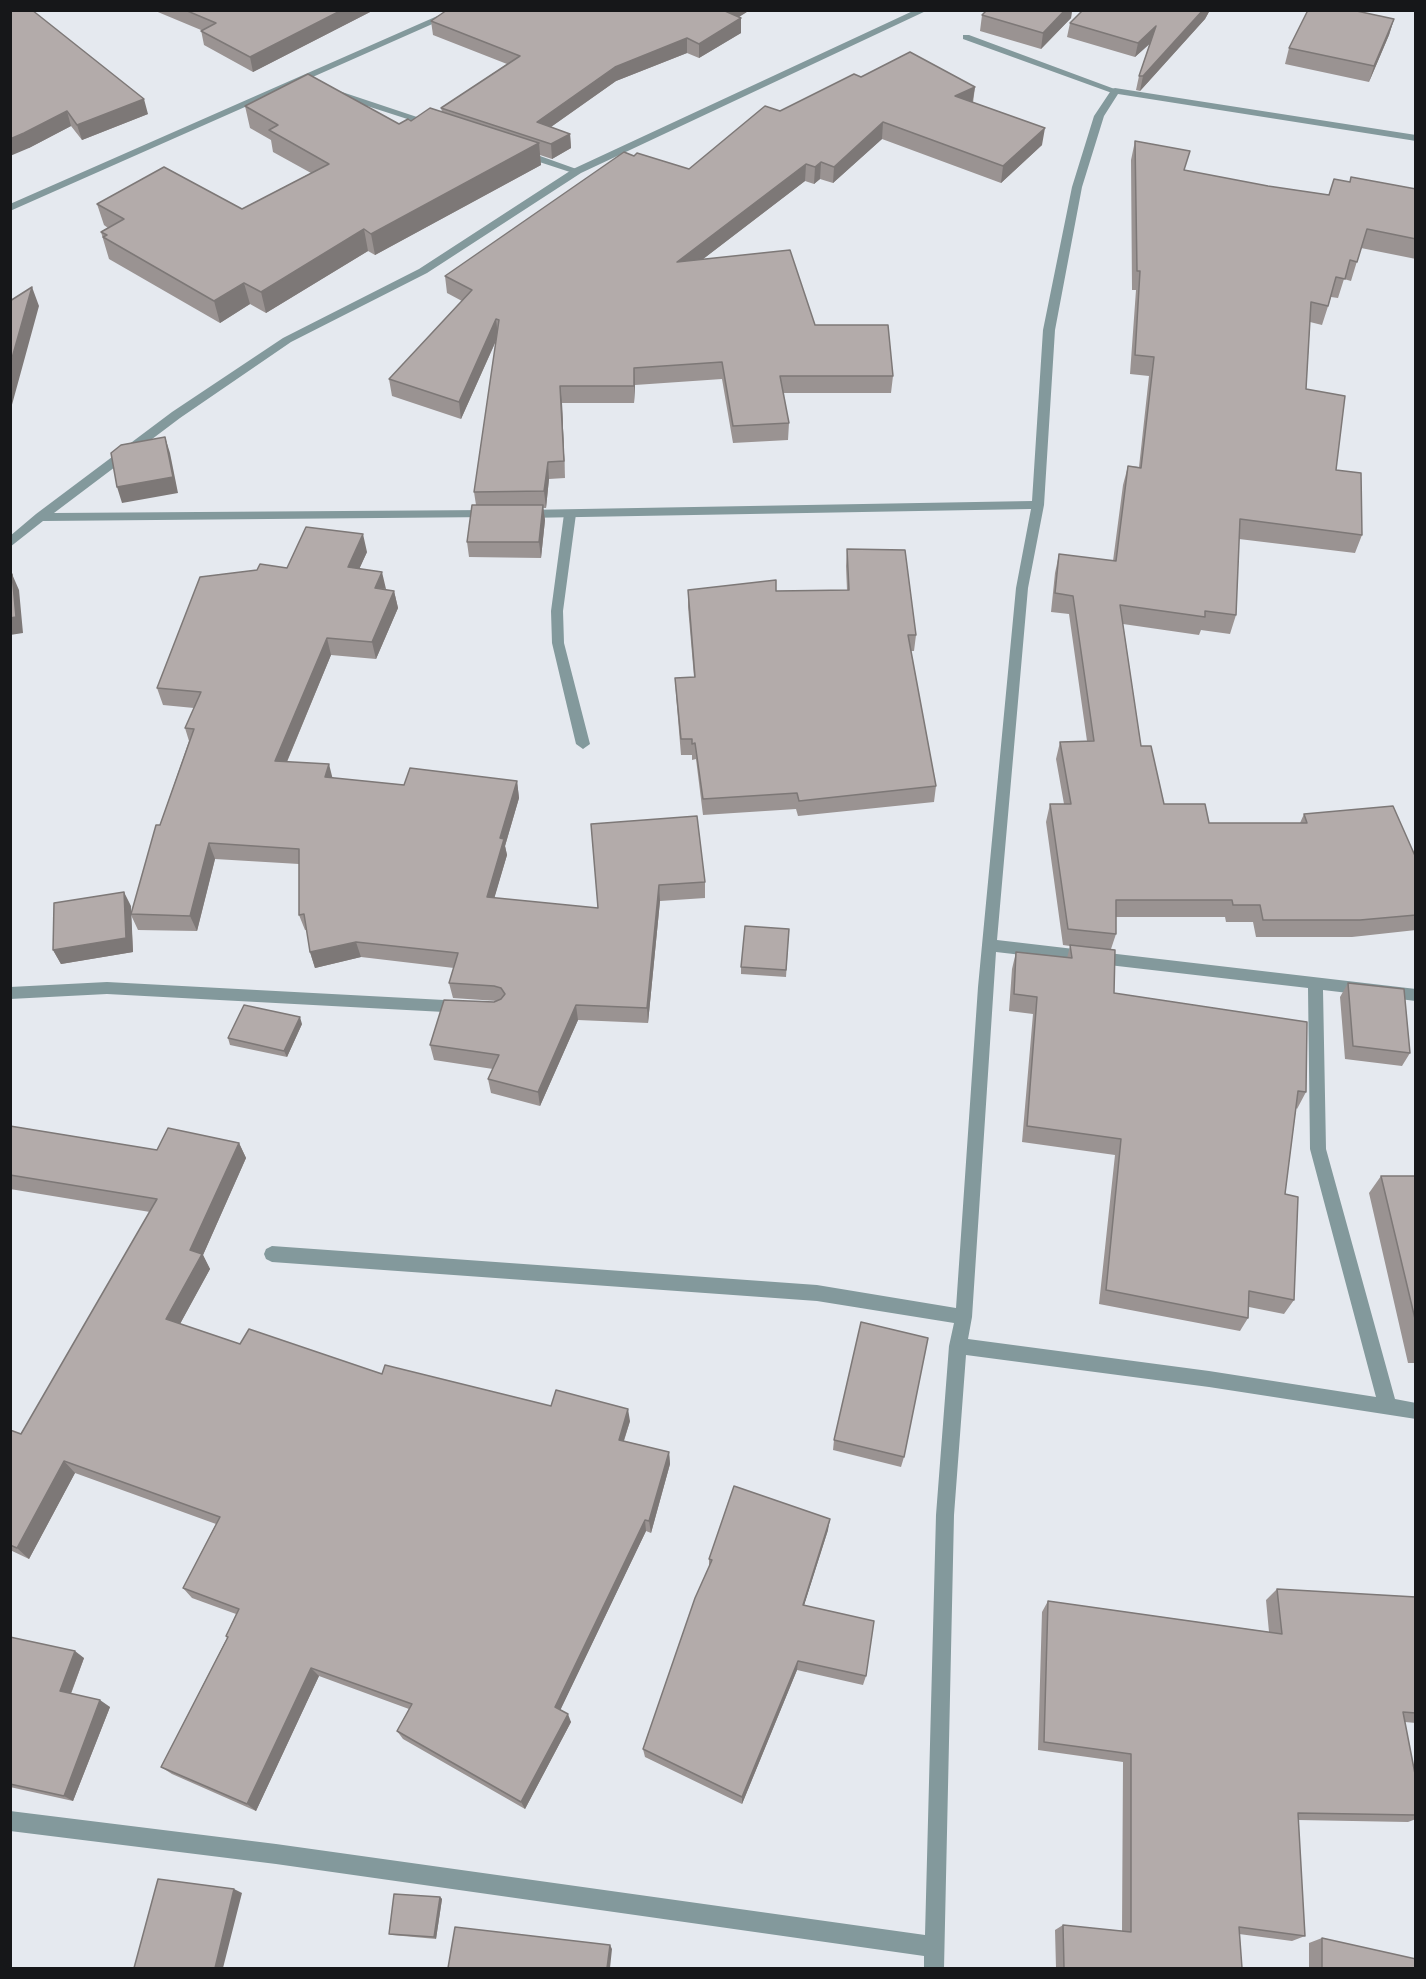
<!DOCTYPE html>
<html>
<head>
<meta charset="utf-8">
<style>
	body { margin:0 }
	#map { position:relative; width:1426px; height:1979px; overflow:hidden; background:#e5e9ef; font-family:"Zilla Slab",serif }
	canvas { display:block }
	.frame { position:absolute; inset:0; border:12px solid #161719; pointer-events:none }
</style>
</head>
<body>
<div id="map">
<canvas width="1426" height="1979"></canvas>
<div class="frame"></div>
</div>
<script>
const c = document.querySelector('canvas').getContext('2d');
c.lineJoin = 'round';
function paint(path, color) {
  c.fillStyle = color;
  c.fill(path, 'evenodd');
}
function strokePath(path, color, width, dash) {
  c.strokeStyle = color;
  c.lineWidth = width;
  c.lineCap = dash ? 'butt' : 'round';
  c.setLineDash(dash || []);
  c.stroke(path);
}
const service = new Path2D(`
	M963,35h6l151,56 -8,2 -149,-54z
	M330,90h6l102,34 -9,2 -99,-32z
	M518,151h8l56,20 -9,2 -55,-18z
	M570,510l6,4 -13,97 1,32 26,101 -7,5 -7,-5 -24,-101 -1,-32 13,-97z`);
const minor = new Path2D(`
	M451,10h13l-454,201v-7z
	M915,10h13l-347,163 -154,100 -136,69 -111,76 -126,95 435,-3 6,4 -2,3 -450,4 -33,26v-11l26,-22 136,-102 111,-74 136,-69 154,-100z
	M1115,88l301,47v6l-298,-47 -14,22 -22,71 -27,143 -11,175 -16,83 -31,352 419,49v12l-93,-11 3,159 69,250 21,4v16l-207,-32 -243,-32 -12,160 -10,453h-20v-12l-648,-92 -266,-33v-20l266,33 649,91 11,-420 13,-169 5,-23 -137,-22 -545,-39 -6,-3 -2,-5 2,-5 6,-3 545,39 139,23 22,-321 38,-399 15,-79 -506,9 -6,-4 6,-4 507,-9 11,-171 29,-143 22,-71 18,-27zM996,952l312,36 2,161 66,248 -167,-26 -241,-32 4,-22z
	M107,982l356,19 5,2 3,4 -3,4 -5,2 -356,-19 -97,5v-12z`);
const wall = new Path2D(`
	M10,10h30l-6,2 114,102 -66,26 -11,-14 -42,22z
	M153,10h221l-121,62 -49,-27 -3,-15z
	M447,10h303l-12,7 3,1v15l-42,25 -12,-5 -71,28 -65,46 19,7 1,14 -19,11 -12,-4 1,10 -166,90 -7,-4 -102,62 -16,-9 -30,19 -111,-64 -8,-27 7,-4 -4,-3 -7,-21 145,5 69,-36 -38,-21 -2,-12 -21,-12 -5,-22 154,18 43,-12 -1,-4 66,-44 -74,-29 -2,-14z
	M987,10h85l-1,8 -30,31 -61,-18 2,-16z
	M1083,10h127l-5,9 -65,72 -4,-1 3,-14 11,-33 -15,14 -68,-20 3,-14z
	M1394,19l-5,16 -20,47 -84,-18 4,-16z
	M861,77l114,10 -2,16 69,42 -41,38 -119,-44 -49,44 -13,-4 -6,5 -9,-3 -102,78 112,66 78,51 -2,17h-108l6,30 -1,17 -55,3 -11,-64 -87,6 -1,18h-72l3,75 -16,1 -3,29h-3l2,12 -4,38 -72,-1 -2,-15 9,-37 -2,-13 22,-151 -35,78 -69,-23 -3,-17 73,-78 -15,-8 -2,-17 189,-120 55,13 91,-58z
	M1135,141l51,30 82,15 61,9 20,-13 67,7v70l-55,-11 -10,33 -7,-2 -6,19 -7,-1 -9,28 -12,-3 -4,67 30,81 26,65 -7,18 -116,-14 -3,76 -6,19 -29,-4 -2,5 -76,-11 18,122 23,58 45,19h91l4,-9 112,44v72l-64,7h-96l-3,-15h-27l-1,-5h-109v17l-5,15 3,44 192,99 -9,17 -1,-1 -11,86 9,106 -10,14 -35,-7 -1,11 -8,13 -141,-27 16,-149 -93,-13 11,-128 -24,-3 3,-42 4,-17 51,6 3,-12 -7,-1 -17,-123 4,-18h14l-8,-45 4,-17 27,-1 -18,-127 -18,-2 4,-39 4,-19 54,7 10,-76 5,-19 11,1 10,-91 -19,-2 6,-84h-4l-1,-130z
	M847,549l69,86 -2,16h-3l25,135 -2,16 -136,14 -2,-7 -93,6 -7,-56 -4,1v-5h-11l-5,-60 -1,-17 19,-1 -6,-70v-17l88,1 71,-1 -1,-24z
	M367,552l-8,17 27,21 8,1 4,17 -22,51 -45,-4 -44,107 46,16 71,7 113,-4 2,17 -14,48 2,9 -13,43 104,10 -7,-84 114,58v16l-45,3 -12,122 -70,-3 -38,86 -49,-13 -3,-14 5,-10 -59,-9 -4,-15 67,-44 -44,-3 -4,-15 5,-15 -93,-11 -46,11 -5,-16 -3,-22h-2l-6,-15v-51l-84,-5 -18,72 -59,-1 -7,-15 2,37 -72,12 -8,-14 78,-44v8l29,-89 29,-84 -4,-13 9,-20 -31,-3 -6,-17 130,-120z
	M789,929l-3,48 -45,-3v-7z
	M1348,983l62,70 -8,13 -57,-7 -5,-62z
	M302,1024l-15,33 -57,-12 -2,-7z
	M10,1126l147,24 82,-7 7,15 -43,97 7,14 -30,55 60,20 142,30 248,47 -6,20 45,11 1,12 -19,69 -5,-2 -86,179 11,12 -46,87 -122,-70 -6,-8 12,-22 -90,-33 -63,135 -84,-37 -11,-7 66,-129 -1,-2 10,-22 -44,-16 -9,-10 33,-64 -141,-51 -46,86 -19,-9v-120l11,4 129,-222 -140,-23z
	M1381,1176h35v187h-8l-39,-170z
	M834,1440l70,17 -3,10 -68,-17z
	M828,1530l-24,75 62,71 -3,9 -66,-15 -55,134 -97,-47 -2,-8 66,-181v-9z
	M1277,1589l139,8v126l-11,-1 11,57v40l-8,3 -110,-2 7,116 -13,5 -53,-7 3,34h-186l-1,-38 8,-5 59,6 1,-169 -85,-12 4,-138 6,-11 221,31 -3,-32z
	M10,1637l74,21 -13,36 39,13 -37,94 -63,-14z
	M440,1897l2,2 -6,40 -44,-4 -3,-1z
	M1322,1938l94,30h-107v-25z`);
const shadedWall = new Path2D(`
	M342,10h32l-121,62 -3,-15z
	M726,10h24l-25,16v-15z
	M1065,10h7l-1,8 -30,31 2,-16z
	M1203,10h7l-5,9 -65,72 3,-15z
	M741,18v15l-42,25v-14z
	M1394,19l-5,16 -20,47 5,-16z
	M1156,26l-3,15 -18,16 3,-14z
	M687,38v15l-71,28 -78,55 -1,-14 78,-55z
	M975,87l-3,17 -17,-8z
	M144,99l4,15 -66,26 -5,-15z
	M67,111l4,15 -42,22 -19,8v-17z
	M883,122l-1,17 -49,44 1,-16z
	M1045,128l-3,17 -41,38 2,-17z
	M570,134l1,14 -19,11 -1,-15z
	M539,143l2,22 -166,90 -4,-21z
	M821,162l-1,17 -6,5 1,-17z
	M806,164l-1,17 -128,98v-17z
	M364,229l4,22 -102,62 -5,-21z
	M244,283l6,21 -30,19 -6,-22z
	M32,287l7,19 -29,106v-47z
	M496,319l2,17 -37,83 -2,-17z
	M634,368l1,17 -1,18z
	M560,386l2,17 3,75 -1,-17z
	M165,437l5,16 8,40 -56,10 -5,-16z
	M548,462l1,17 -3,29 -2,-17z
	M543,505l2,15 -4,38 -2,-16z
	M363,534l4,18 -15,33 -4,-18z
	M382,572l4,17 -11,-1z
	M12,574l7,16 4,43 -13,2z
	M394,591l4,17 -22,51 -4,-17z
	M327,638l4,17 -51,123 -5,-17z
	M329,764l4,16 -8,-3z
	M517,781l2,17 -14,48 2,9 -17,58 -3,-16 13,-59z
	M209,843l6,16 -18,72 -7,-15z
	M659,885l1,16 -12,122 -1,-15z
	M124,892l7,14 2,46 -72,12 -8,-14z
	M356,942l5,15 -46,11 -5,-16z
	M576,1005l2,15 -38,86 -2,-14z
	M300,1017l2,7 -15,33 -3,-6z
	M239,1143l7,15 -43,97 7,14 -35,64 -9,-14 24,-69z
	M628,1409l2,12 -10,31 -1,-12z
	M669,1452l1,12 -19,69 -2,-12z
	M64,1461l11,12 -46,86 -12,-11z
	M830,1519l-2,11 -27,85 2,-10z
	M645,1520l1,11 -88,184 -3,-8z
	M75,1651l9,7 -15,40 -9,-7z
	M798,1661l-1,9 -55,134v-7z
	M311,1668l8,8 -63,135 -9,-7z
	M100,1700l10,7 -37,94 -9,-5z
	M568,1714l3,8 -46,87 -4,-7z
	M234,1889l8,4 -19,75h-8z
	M440,1897l2,2 -6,40 -2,-2z
	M610,1945l2,4 -2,19h-3z`);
const building = new Path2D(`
	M10,10h22l112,89 -67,26 -10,-14 -43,22 -14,6z
	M185,10h157l-92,47 -49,-26 15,-8z
	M447,10h279l-1,1 16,7 -42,26 -12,-6 -72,29 -78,55 33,12 -19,10 -110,-36 79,-52 -89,-35z
	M987,10h78l-22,23 -61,-18z
	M1083,10h120l-60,66h-4l17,-50 -18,17 -68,-20z
	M1308,10h44l42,9 -20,47 -85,-18z
	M910,52l65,35 -20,9 90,32 -42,38 -120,-44 -49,45 -13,-5 -6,5 -9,-3 -129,98 113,-12 25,75h73l5,51h-113l9,47 -56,3 -11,-64 -88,6v18h-74l4,75 -16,1 -4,29 -70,1 25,-172 -3,-1 -37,83 -70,-23 83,-89 -27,-14 179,-124 10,4 3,-3 52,16 76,-63 15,5 74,-37 7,3z
	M308,74l91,50 9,-5 3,2 19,-13 109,35 -168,91 -7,-5 -103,63 -17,-9 -30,18 -111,-64 4,-2 -6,-3 23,-13 -27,-15 67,-37 78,42 87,-45 -60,-34 9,-5 -33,-19z
	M1135,141l55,10 -6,19 84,16 61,9 5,-16 16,3 1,-5 65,12v50l-49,-10 -10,33 -7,-2 -5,19 -9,-2 -8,29 -17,-4 -5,87 39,7 -9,74 25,3 1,62 -122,-16 -4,96 -31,-4v6l-85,-12 21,141h10l13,58h41l4,19h98l-3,-9 89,-8 23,52v57l-56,5h-97l-3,-15h-27l-1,-5h-116v34l-48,-5 -18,-125h21l-11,-62 34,-1 -21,-145 -18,-3 4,-39 57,7 12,-95 13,2 13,-111 -19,-2 5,-84h-3z
	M32,287l-22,78v-64z
	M165,437l8,40 -56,10 -6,-34 10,-8z
	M472,505h71l-4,37h-72z
	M306,527l57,7 -15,33 34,5 -7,16 19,3 -22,51 -45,-4 -52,123 54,3 -4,13 79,8 6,-17 107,13 -17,57 4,1 -17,58 111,11 -7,-84 106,-8 8,66 -46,3 -12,123 -71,-3 -38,87 -50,-13 11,-24 -69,-10 14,-45 50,2 7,-3 4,-5 -4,-6 -7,-2 -45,-3 9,-30 -102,-11 -46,10 -6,-38 -5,1v-66l-90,-6 -19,73 -59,-2 25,-89h4l34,-96 -9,-1 16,-36 -44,-4 43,-111 57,-7 3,-6 27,4z
	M847,549l58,1 11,85h-8l28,151 -137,15 -2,-8 -94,6 -8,-56 -3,1v-5h-11l-6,-61 20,-1 -7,-87 88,-10v11l73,-1z
	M12,574l4,43 -6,1v-43z
	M124,892l2,46 -73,12 1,-47z
	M745,926l44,3 -3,41 -45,-3z
	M1070,945l45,5 -1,43 193,29 -1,70 -8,-1 -13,103 13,3 -4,103 -45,-9 -1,27 -142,-28 15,-151 -94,-13 10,-129 -23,-3 2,-42 56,6z
	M1348,983l56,6 6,64 -57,-7z
	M244,1005l56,12 -16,34 -56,-13z
	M10,1126l147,24 11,-22 71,15 -49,107 12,4 -36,65 74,25 9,-15 133,45 3,-9 166,41 5,-16 72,19 -9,31 50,12 -20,69 -4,-1 -90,187 13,7 -47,88 -124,-71 15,-27 -101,-36 -64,136 -86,-37 67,-130 -2,-1 13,-27 -56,-21 37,-71 -156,-56 -47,87 -7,-3v-115l11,4 136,-235 -147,-24z
	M1381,1176h35v147z
	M861,1322l67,16 -24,119 -70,-17z
	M734,1486l96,33 -27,86 71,16 -8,55 -68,-15 -56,136 -99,-48 52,-151 17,-38 -3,-1z
	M1277,1589l139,8v116l-13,-1 13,67v36l-118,-2 7,123 -66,-9 3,41h-178l-1,-43 68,7v-178l-87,-12 4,-141 234,33z
	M10,1637l65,14 -15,40 40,9 -36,96 -54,-12z
	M158,1879l76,10 -19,79h-81z
	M394,1894l46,3 -6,40 -45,-3z
	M455,1927l155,18 -3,23h-159z
	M1322,1938l94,21v9h-94z`);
paint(service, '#83999c');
paint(minor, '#83999c');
paint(wall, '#9a9392');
paint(shadedWall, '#7d7877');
paint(building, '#b3abaa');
strokePath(building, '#7d7877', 1.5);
</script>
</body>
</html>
